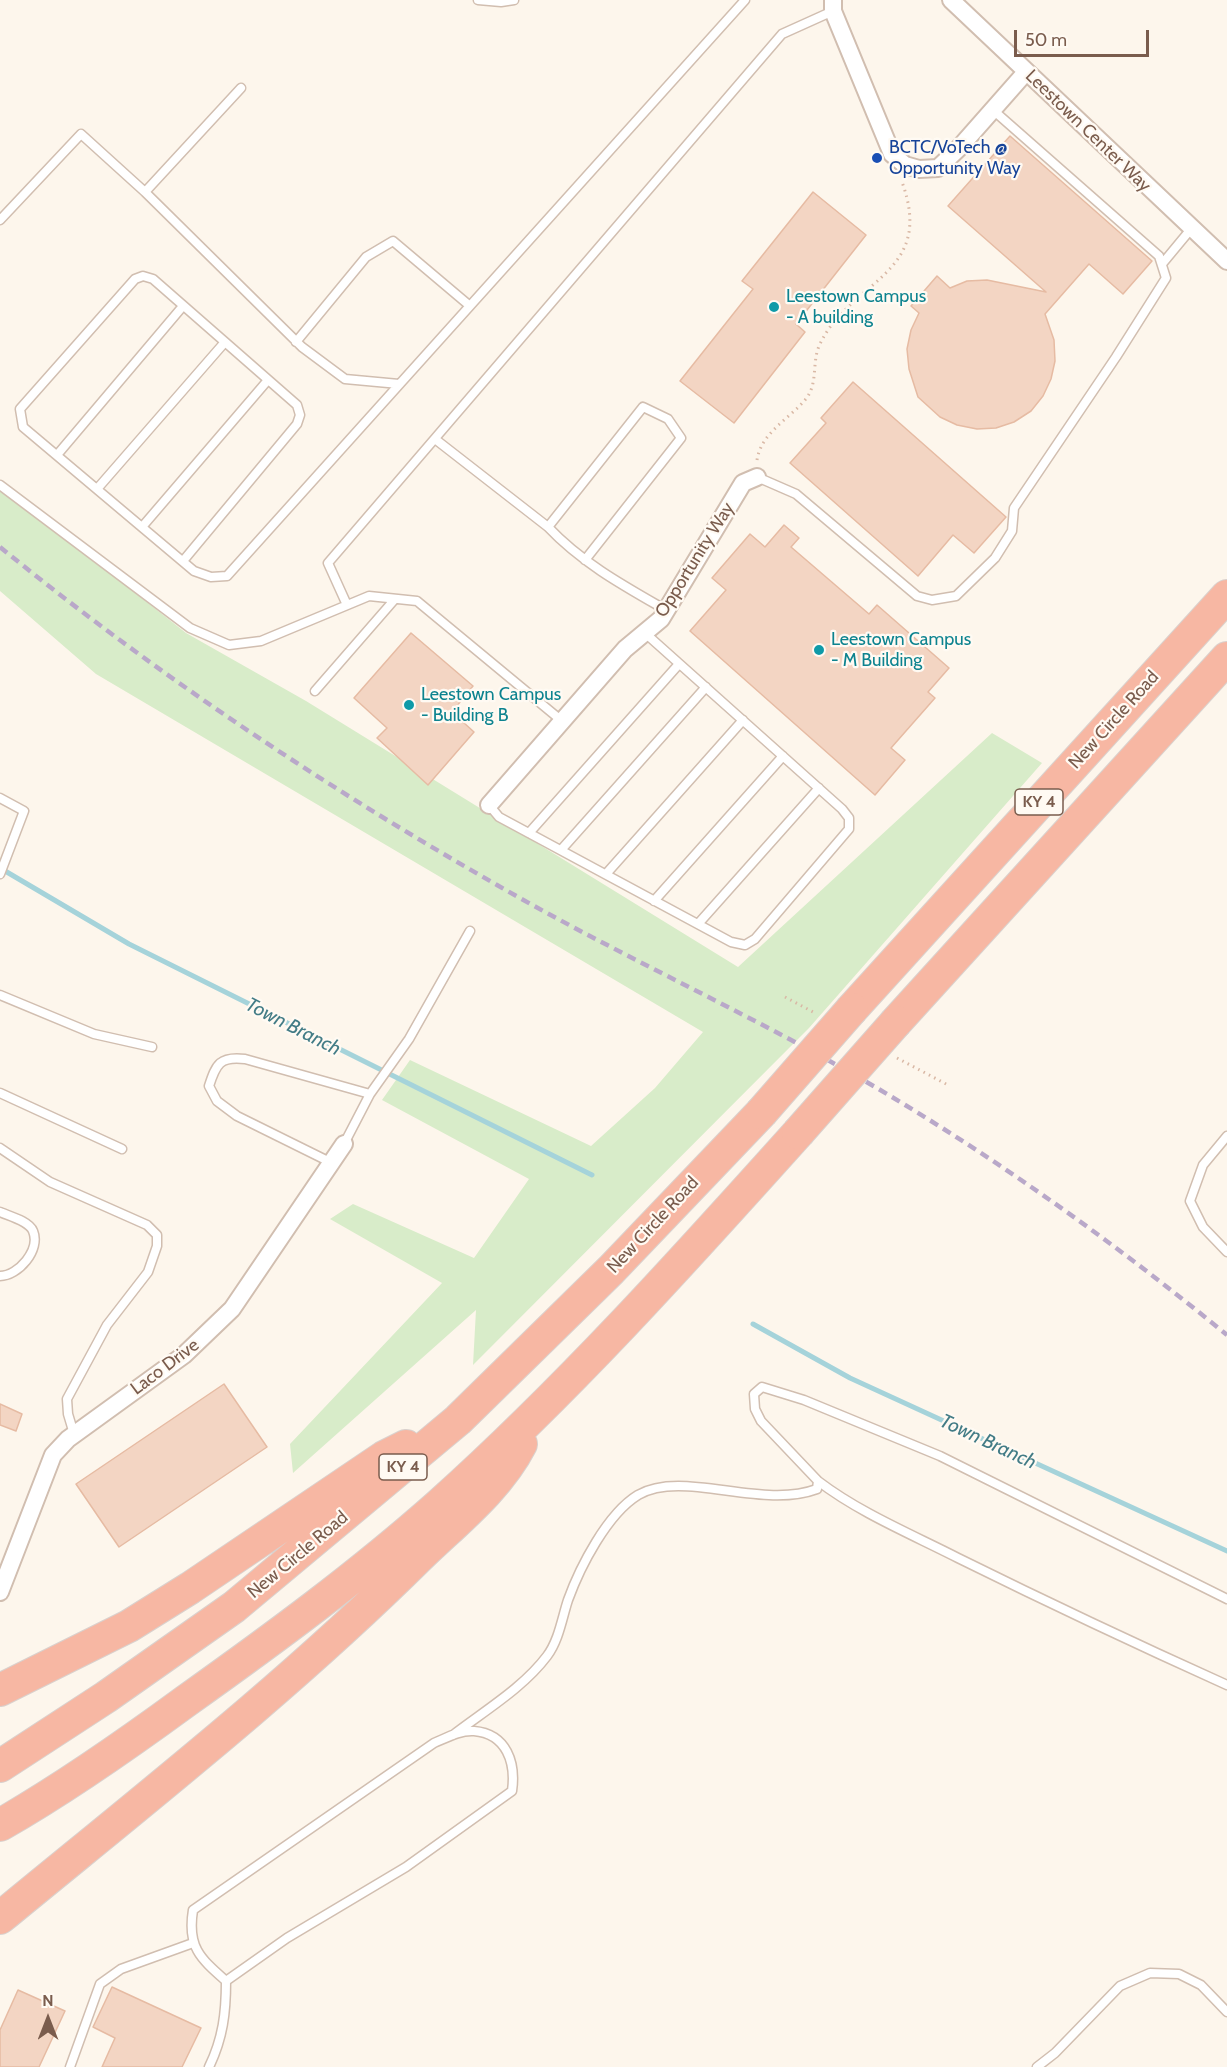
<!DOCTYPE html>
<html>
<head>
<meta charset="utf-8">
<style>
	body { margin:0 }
	#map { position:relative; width:1227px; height:2067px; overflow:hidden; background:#fdf6ec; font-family:Cabin,sans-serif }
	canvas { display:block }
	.north { position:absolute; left:18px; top:1989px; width:60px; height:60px; -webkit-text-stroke:4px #fffaf3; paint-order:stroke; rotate:0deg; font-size:16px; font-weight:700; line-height:24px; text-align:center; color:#7a5c4d }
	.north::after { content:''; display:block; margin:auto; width:21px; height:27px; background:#7a5c4d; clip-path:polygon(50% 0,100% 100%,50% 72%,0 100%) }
	.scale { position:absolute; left:1014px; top:30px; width:135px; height:27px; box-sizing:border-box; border:3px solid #7a5c4d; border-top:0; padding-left:8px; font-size:18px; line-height:21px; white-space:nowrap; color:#7a5c4d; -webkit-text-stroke:4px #fffaf3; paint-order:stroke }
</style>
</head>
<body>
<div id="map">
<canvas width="1227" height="2067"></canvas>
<div class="north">N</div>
<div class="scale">50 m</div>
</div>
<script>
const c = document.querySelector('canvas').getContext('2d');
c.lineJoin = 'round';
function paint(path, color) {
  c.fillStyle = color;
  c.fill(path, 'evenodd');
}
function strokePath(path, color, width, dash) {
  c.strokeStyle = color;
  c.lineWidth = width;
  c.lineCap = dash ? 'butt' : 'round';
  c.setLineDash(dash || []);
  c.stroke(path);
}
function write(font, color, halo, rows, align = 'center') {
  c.font = font + ' Cabin,sans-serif';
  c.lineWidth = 4.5;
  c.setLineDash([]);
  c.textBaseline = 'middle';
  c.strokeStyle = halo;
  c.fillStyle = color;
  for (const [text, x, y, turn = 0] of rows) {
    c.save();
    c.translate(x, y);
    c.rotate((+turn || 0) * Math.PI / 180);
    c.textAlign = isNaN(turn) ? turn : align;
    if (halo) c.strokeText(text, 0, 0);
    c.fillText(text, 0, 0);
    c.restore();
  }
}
const green = new Path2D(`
	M0,486l186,147 120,68 432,266 254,-234 50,30 -233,265 -336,337 3,-55 -183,163 -3,-29 152,-161 -112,-64 23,-15 121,54 55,-79 -147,-79 28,-40 181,86 64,-58 48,-56 -607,-358 -96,-83z`);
const stream = new Path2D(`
	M0,868l129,76 463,231
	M753,1324l97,54 377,173`);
const building = new Path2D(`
	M1010,136l142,125 -29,33 -34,-30 -44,50 9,26 1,21 -4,18 -8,17 -12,15 -17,11 -18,6 -19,1 -20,-4 -17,-8 -22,-20 -9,-28 -2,-20 4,-19 8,-17 -8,-7 26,-30 13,12 17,-7 20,-1 59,12 -98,-86z
	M813,192l53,43 -70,89 9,8 -71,91 -54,-42 73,-92 -11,-8z
	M853,382l153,135 -32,36 -21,-18 -35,41 -128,-113 36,-40 -5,-5z
	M784,525l15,13 -8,9 78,67 8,-9 72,63 -21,24 7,6 -44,50 14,12 -30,35 -185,-164 36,-41 -14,-12 38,-44 15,13z
	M411,633l62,53 -21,26 22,20 -46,53 -51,-47 10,-10 -33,-30z
	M224,1384l43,63 -148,100 -43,-63z
	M0,1404l22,10 -6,17 -16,-6z
	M112,1987l89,41 -19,39h-80l13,-29 -22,-11z
	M18,1990l47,21 -26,56h-39v-37z`);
const path = new Path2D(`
	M757,460c4,-27 32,-41 48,-60 14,-16 6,-38 15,-56 31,-65 116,-69 82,-162
	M785,997l30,16
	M897,1058l51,27`);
const lane = new Path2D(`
	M478,0l23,2 13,-2
	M145,192l96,-104
	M0,220l81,-86 64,58 157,155 43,32 54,5
	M1162,264l29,-35
	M296,342l70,-85 27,-16 77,65
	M435,439l113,88
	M57,455l126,-149
	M757,477l39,17 121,102 15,4 24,-4 39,-38 17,-27 2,-23 102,-151 50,-79 -7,-22 -166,-146
	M0,485l190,143 39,17 32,-4 108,-45 48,5 145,120
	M97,489l128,-147
	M142,527l126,-147
	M585,560l96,-122 -13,-19 -25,-12 -95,120c34,36 76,59 118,83
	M183,561l114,-137 3,-9 -3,-10 -144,-126 -10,-3 -8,3 -115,130 3,18 171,144 17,6 16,-1 518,-576
	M347,605l-19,-42 454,-529 51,-23
	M315,691l80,-92
	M0,798l24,13 -24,63
	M489,805l10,12 232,125 14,3 10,-6 94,-110v-11l-7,-9 -197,-176
	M529,833l150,-169
	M561,850l145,-163
	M606,874l137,-154
	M654,901l129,-145
	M698,924l121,-136
	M0,995l94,39 58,13
	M0,1093l122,56
	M370,1094l39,-55 61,-108
	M1227,1136l-24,29 -13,36 13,26 24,25
	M0,1148l50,34 97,43 10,10v11l-9,26 -41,53 -40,74 1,15 6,20
	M332,1163l-95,-47 -20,-15 -8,-15c7,-22 11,-30 36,-27l125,35 -26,50
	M0,1212c9,4 29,9 33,19 8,19 -15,45 -33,45
	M818,1481c42,32 93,53 140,77 89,44 178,86 269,127
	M453,1735c31,-24 70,-47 94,-79 12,-16 15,-38 21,-56 12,-33 39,-86 70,-105 45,-26 123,15 179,-6l1,-8 -57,-60 -6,-12 -1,-15 8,-7 42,13 136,56 287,143
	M70,2067l30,-83 21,-15 72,-26
	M209,2067c14,-29 17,-54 17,-86 -26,-23 -39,-34 -33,-71l241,-167c12,-5 26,-13 40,-12 33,3 42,32 38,60l-106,76 -119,71 -61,43
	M1037,2067l18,-14 65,-67 30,-13 29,1 22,11 26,27`);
const street = new Path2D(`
	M833,0v11l59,143 13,11 14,4 19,-1 21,-20 67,-76
	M951,0l276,261
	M489,805l136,-156 36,-30 82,-136 14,-6
	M0,1592l53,-137 15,-16 116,-84 48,-46 112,-165`);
const highway = new Path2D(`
	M852,1009l375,-413
	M896,1022l331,-364
	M0,1690l129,-64 61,-38 194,-131 22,-11
	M0,1766l106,-69 128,-90 224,-187 153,-150 150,-157
	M0,1825c65,-37 126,-80 186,-124 87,-62 173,-125 253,-196 128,-115 244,-244 359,-372
	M0,1918c142,-117 288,-231 419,-361 36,-35 79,-68 102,-113`);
const rail = new Path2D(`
	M0,547c156,127 322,238 497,338 130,75 267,135 395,212 118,71 229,151 335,238`);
const highwayBridge = new Path2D(`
	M761,1113l91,-104
	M798,1133l98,-111`);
const markers = [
	[877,158,6,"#1a4fb4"],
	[774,307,6,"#0f9aa8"],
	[819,650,6,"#0f9aa8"],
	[409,705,6,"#0f9aa8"]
];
const shields = [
	[1039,802,48],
	[403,1467,48]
];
const shieldNames = [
	["KY 4",1039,802],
	["KY 4",403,1467]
];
const streetNames = [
	["Leestown Center Way",1088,131,44],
	["Opportunity Way",695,560,-58],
	["New Circle Road",1114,720,-48],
	["New Circle Road",653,1225,-47],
	["Laco Drive",165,1367,-37],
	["New Circle Road",298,1555,-40]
];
const transitNames = [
	["BCTC/VoTech @",889,148],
	["Opportunity Way",889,169]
];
const cultureNames = [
	["Leestown Campus",786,297],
	["- A building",786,318],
	["Leestown Campus",831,640],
	["- M Building",831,661],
	["Leestown Campus",421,695],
	["- Building B",421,716]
];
const waterNames = [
	["Town Branch",293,1027,27],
	["Town Branch",988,1442,25]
];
paint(green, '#d8ecc9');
strokePath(stream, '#a5d3da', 5);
paint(building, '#f3d5c3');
strokePath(building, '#e6bba3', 1.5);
strokePath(lane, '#d1beb0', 11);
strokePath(street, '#d1beb0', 20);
strokePath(highway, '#dad1cd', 34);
strokePath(path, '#d9b8a5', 3, [1.5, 4.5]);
strokePath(lane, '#fff', 8);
strokePath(street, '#fff', 16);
strokePath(highway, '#f7b7a3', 32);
strokePath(rail, '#b9a8c9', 4.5, [9, 6]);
strokePath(highwayBridge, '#dad1cd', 34, []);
strokePath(highwayBridge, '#f7b7a3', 32);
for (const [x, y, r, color] of markers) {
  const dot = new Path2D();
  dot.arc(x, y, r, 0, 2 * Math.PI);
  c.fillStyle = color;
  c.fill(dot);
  strokePath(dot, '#fffaf3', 2);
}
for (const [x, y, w] of shields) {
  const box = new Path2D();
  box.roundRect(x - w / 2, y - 13, w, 26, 4.5);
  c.fillStyle = '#fffaf3';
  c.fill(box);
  strokePath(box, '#7a5c4d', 1.5);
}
write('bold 16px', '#7a5c4d', null, shieldNames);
write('18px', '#7a5c4d', '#fffaf3', streetNames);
write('18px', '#164399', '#fffaf3', transitNames, 'left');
write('18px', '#0d838f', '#fffaf3', cultureNames, 'left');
write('italic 20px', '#437c86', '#fffaf3', waterNames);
</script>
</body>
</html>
